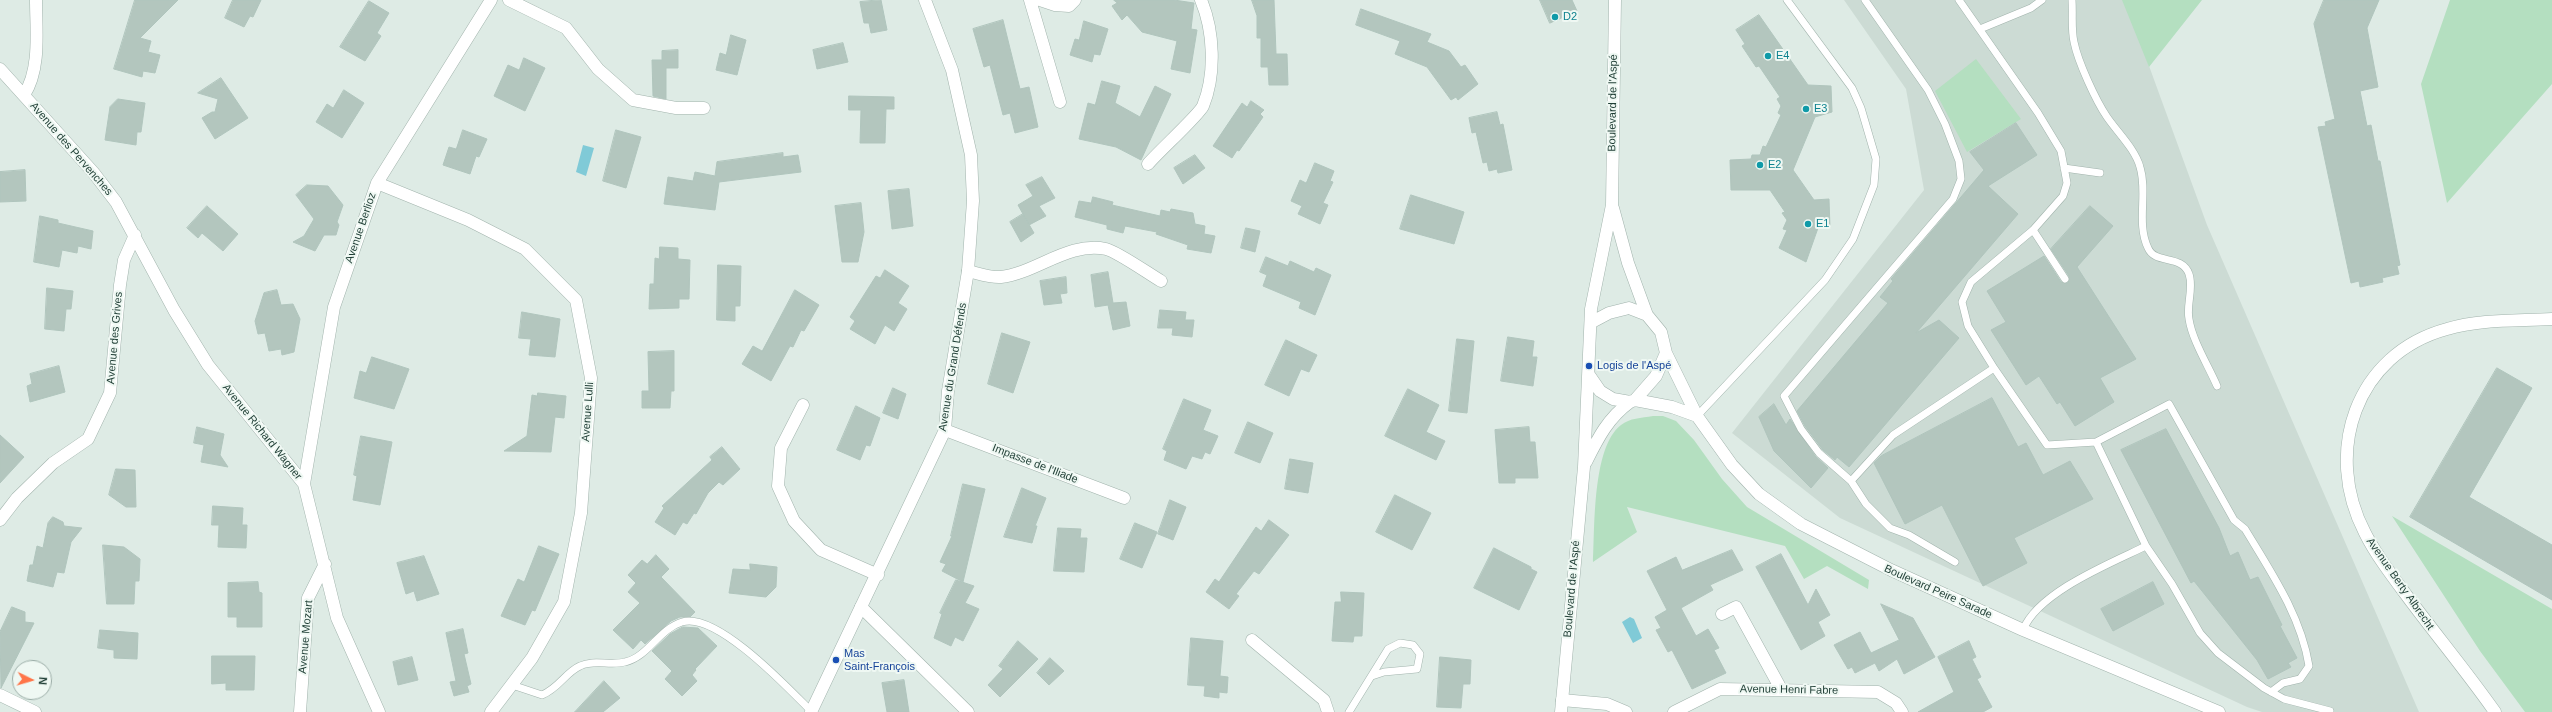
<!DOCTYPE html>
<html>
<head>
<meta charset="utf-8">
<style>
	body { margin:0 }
	#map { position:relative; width:2552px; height:712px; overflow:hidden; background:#deebe5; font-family:Arial,sans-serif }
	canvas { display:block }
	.north { position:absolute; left:12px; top:660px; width:40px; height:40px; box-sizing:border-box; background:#eff8f3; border:1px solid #9bada7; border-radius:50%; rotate:95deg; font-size:11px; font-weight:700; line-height:16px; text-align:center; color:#1e3d34 }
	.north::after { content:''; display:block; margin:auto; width:14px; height:18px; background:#ff7549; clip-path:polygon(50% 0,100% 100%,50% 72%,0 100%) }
</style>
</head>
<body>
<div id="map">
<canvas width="2552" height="712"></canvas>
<div class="north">N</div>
</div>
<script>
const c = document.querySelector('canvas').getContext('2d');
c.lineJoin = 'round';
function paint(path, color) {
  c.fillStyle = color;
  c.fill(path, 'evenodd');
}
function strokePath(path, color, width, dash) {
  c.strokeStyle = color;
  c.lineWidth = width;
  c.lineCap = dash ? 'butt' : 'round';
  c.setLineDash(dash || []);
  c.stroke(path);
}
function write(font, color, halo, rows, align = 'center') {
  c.font = font + ' Arial,sans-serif';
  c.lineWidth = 4;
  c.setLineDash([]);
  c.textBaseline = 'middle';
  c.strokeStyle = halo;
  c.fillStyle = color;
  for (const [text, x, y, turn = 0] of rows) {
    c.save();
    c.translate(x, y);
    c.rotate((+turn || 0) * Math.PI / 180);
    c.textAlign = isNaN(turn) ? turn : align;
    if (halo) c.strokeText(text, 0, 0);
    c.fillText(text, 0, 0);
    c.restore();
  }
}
const built = new Path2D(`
	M1844,0h281l82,225 212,487h-157l-15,-5 -407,-189 -108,-85 192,-243 -18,-101z`);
const green = new Path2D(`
	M2122,0h80l-53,67z
	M2450,0h102v84l-105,119 -26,-119z
	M1976,59l45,60 -54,33 -32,-61z
	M1653,416h10l13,5 18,19 28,39 25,28 122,73 -1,9 -41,-23 -23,13 -19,-33 -158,-39 10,25 -44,30c2,-34 -1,-115 28,-137 9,-7 20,-7 32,-9z
	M2392,516l160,93v103h-27l-45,-61z`);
const water = new Path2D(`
	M583,145l11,3 -8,28 -10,-4z
	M1630,617l4,2 8,19 -9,5 -11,-21z`);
const building = new Path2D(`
	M135,0h43l-38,38 11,3 -3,11 12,3 -5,18 -12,-2 -1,6 -28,-8z
	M233,0h28l-8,17 -3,-1 -6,11 -19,-9z
	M881,0l6,30 -16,3 -2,-10h-5l-4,-21z
	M1114,0h60l20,3 -3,26 6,1 -7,43 -19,-4 6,-28 -35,-9 -15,-17 -5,5 -10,-14 5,-3z
	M1252,0h22l2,54h11l1,31h-19l-1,-18h-7v-29h-4v-22z
	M1540,0h32l5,11 -27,12z
	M2324,0h55l-12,28 11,59 -18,4 7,35 4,-1 7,36h2l20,104 -3,1 2,8 -17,4 1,4 -23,5 -1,-6 -8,2 -33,-156 8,-1 -1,-4 10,-3 -21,-95z
	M369,1l20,12 -12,20 4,3 -16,25 -25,-14z
	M1361,9l70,25 -4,8 22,9 12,16 4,-2 13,19 -20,16 -2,-3 -5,3 -24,-33 -32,-13 5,-13 -44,-16z
	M1759,15l49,70 23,1 1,26 -17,5 -22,53 21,30 15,-1 1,29h-12l-12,34 -27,-14 8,-18 -4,-1 4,-9 -5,-7 3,-1 -15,-22h-39l-1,-30 21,-1 1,-4h8l3,-9 3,1 15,-32 -3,-2 3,-7 -4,-7 3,-2 -21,-31 -3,1 -14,-21 3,-2 -9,-14z
	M1003,20l17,69 9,-2 9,40 -23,6 -5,-20 -7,2 -13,-50 -6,2 -11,-38z
	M1084,21l24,8 -8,26 -6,-1 -2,8 -22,-7 5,-16 4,1z
	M731,35l15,5 -9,35 -21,-5 4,-17 6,2z
	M843,43l5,19 -31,7 -4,-19z
	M678,50v18h-12v31l-13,-3 -1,-36h10v-9z
	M524,58l21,10 -20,43 -31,-15 14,-31 11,5z
	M221,78l27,40 -33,21 -13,-21 10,-6h3l3,-13 -20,-6z
	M1102,81l18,5 -5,17 25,14 15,-31 16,8 -30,66 -25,-13 -37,-8 9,-36 7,2z
	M344,90l20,13 -22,35 -26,-16 11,-18 6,4z
	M849,96l45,1v12h-8l-1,34h-25l1,-33h-12z
	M118,99l27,4 -4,29h-4l-1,13 -31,-5 5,-33z
	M1251,101l13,9 -4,4 3,3 -24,34 -2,-1 -5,8 -19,-12 29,-43 5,4z
	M1497,112l3,13 3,-1 9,46 -14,3 -1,-4 -8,2 -2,-9 -4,1 -7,-31 -4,1 -3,-15z
	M2016,123l21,32 -49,31 30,28 -102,119 23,-13 20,18 -110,129 -12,-10 -2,3 -12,-10 -18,-24 -8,-15 91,-108 -8,-6 13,-16 -2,-2 93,-109 -14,-18z
	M463,130l24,9 -8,18 -3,-1 -6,18 -27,-9 6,-18 7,2z
	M616,130l25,7 -15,51 -23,-7z
	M783,153v4l15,-2 3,17 -82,10 -4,28 -51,-6 4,-27 25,4 2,-9 20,4 2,-14z
	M1195,155l10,13 -22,16 -9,-16z
	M1315,163l19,8 -4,10 3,1 -10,21 5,2 -8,19 -22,-10 4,-8 -11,-5 9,-21 6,3z
	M25,170l1,31 -26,1v-30z
	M1042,177l13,21 -16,8 7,10 -17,9 -11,-20 15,-9 -7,-11z
	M307,185l21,1 15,19 -6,17 2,3 -3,10h-12l-9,16 -22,-9 11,-6 10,-17 -18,-24z
	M909,189l4,37 -21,3 -4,-38z
	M1411,195l53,17 -10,32 -54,-15z
	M1093,197l20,5 -1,3 48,11 1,-6 9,2 1,-3 22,4 2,11 10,2 -1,8 11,2 -4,17 -24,-4 1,-4 -32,-11 1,-2 -32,-6 -2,7 -16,-4v-4l-32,-8 4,-16 12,2z
	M861,203l3,29 -6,30h-16l-7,-56z
	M207,206l31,28 -15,17 -21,-18 -4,5 -11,-10z
	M2090,206l23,20 -36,41 59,92 -36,19 14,24 -39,24 -15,-24 -3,2 -18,-28 -13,9 -35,-55 15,-8 -19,-31 57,-35 17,26 7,1 1,-7 -18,-27z
	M1023,214l11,19 -13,9 -11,-20z
	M40,216l18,4v3l35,8 -2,18 -13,-3 -1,7 -15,-3 -3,17 -25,-5z
	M1246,228l14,3 -5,21 -14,-4z
	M660,247l18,1v11l12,1 -1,39h-10v9l-30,1 1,-25h4l1,-26 4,1z
	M1266,257l22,9 2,-5 24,11 2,-4 15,7 -16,40 -16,-7 2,-6 -38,-16 4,-11 -7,-3z
	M718,265l23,1 -1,40h-5v15l-18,-1z
	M885,270l24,16 -11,17 9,6 -13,22 -9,-6 -10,19 -25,-15 5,-8 -5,-4 26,-41 4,2z
	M1108,272l5,31 13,-1 4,24 -17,4 -5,-25 -13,2 -4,-32z
	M1066,277l1,16 -7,1 2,9 -18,2 -4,-24z
	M47,288l26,3 -2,18h-5l-2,22 -19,-2z
	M277,290l4,15 12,-1 7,15 -6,33 -12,3 -1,-6 -12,2 -4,-18 -7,1 -3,-13 9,-28z
	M795,290l24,15 -15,26 -3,-1 -8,17 -3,-1 -19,35 -29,-17 11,-18 9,5z
	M1160,310l26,2 -1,8h9l-2,17 -20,-2 1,-7h-15z
	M522,312l38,7 -5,38 -26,-2 2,-16 -12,-1z
	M1002,333l28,9 -17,51 -25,-9z
	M1508,337l26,4 -2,16h5l-4,29 -32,-5z
	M1457,339l17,2 -7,72 -18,-2z
	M1286,340l31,15 -8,17 -8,-3 -12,27 -24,-11z
	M674,351v40h-3l-1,17h-28v-17h7l-1,-39z
	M372,357l37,12 -15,40 -40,-11 6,-27 6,2z
	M59,366l6,26 -35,10 -3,-16 5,-2 -2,-10z
	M2497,368l35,20 -63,109 83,48v55l-142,-83z
	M893,388l13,6 -8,25 -15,-6z
	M1408,389l31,16 -13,27 19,9 -9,19 -51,-24z
	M538,393l28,3 -2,22 -9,-1 -4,35 -47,-1 23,-15 5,-41 5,1z
	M1992,398l26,49 8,-4 17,32 27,-14 23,38 -79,39 13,25 -44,23 -41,-81 -37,19 -31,-61 7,-7z
	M1184,399l27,11 -8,20 15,6 -8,18 -5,-2 -3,7 -10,-3 -6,13 -22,-9 3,-9 -4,-2z
	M1774,404l12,21 4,-6 25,37 13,12 -17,20 -37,-37 -15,-34z
	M856,406l24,12 -10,28 -4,-1 -6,15 -23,-10z
	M1248,422l25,11 -13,30 -25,-10z
	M197,427l27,7 -4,21 8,12 -27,-5 3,-17 -10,-2z
	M1529,427l1,15h5l3,36h-23v5h-16l-4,-53z
	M2166,429l53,99 11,28 8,-4 12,28 8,-3 24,48 -2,1 17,32 -9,5 3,4 -23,12 -11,-19 -63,-79 -3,2 -70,-133z
	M0,435l24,22 -24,26z
	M361,436l31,6 -12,63 -27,-5 4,-24 -3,-1z
	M722,447l18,22 -17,16 -4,-3 -11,11 -12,21 -2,-1 -7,11 -4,-2 -8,13 -20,-13 9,-14 -2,-2 50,-46 -2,-3z
	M1290,459l23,4 -5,30 -23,-4z
	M116,469l19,1 1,37h-10l-17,-12z
	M963,484l22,5 -22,93 -21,-11 4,-7 -6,-2 12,-26h-1z
	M1022,488l24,10 -11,28h2l-5,17 -28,-6z
	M1395,495l36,18 -19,37 -36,-18z
	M1170,500l16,7 -13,33 -15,-6z
	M213,506l30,2 -1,17h5l-1,23 -28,-1 1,-22h-7z
	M53,517l10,5 1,4 18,2 -11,14 -7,31 -7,-1 -4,15 -26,-6 3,-16h3l4,-19 6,2 5,-25z
	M1269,520l20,15 -30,39 -5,-3 -18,23 3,2 -10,13 -23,-17 9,-13 4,3 37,-55 5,4z
	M1135,523l22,9 -15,36 -22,-9z
	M1058,528l23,1 -1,9h7l-3,34 -30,-1z
	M103,545l21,2 16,12 -1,22h-4l-1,23h-27z
	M539,546l20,8 -24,57 -3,-1 -7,15 -24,-9 17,-37 6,3z
	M1494,548l37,19v2l6,3 -18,38 -45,-22z
	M1732,550l11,20 -33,15 3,5 -32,18 15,28 12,-7 11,19 -5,2 12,23 -34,16 -20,-39 -4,2 -12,-22 5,-2 -6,-11 12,-7 -20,-39 29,-14 6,13z
	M1781,554l27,51 8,-16 14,26 -12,7 7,14 -24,14 -45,-83z
	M656,555l13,14 -8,8 34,35 -5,5h-10l-9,4 -26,23 -4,-4 -8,9 -20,-19 27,-27 -12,-11 8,-9 -8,-8 14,-15 5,4z
	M424,556l15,38 -22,7 -3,-10 -8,3 -9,-31z
	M750,564l27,3 -1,20 -10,10 -37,-4 4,-24 17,1z
	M956,580l18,6 -9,17 14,6 -16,32 -8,-4 -4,9 -17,-8 8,-24 -2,-1z
	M258,582l1,10 3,1v34h-25v-10h-9v-34z
	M2153,582l11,22 -51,27 -12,-22z
	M1341,592l23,1 -2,43h-8l-1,6 -21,-1 3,-39h6z
	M1881,604l32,14 22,39 -31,17 -7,-15 -18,12 -4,-8 -20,10 -3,-6 -4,2 -14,-24 26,-13 11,21 28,-13z
	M12,607l13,5v10l9,1 -33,65 -1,-56z
	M683,627l15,1 19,18 -22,23 1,1 -4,5 5,6 -15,15 -17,-17 7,-8 -20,-20 18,-17z
	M463,629l5,24 -4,1 7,30 -4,2 2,6 -15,4 -4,-14 6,-1 -10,-48z
	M100,630l38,3 -1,26 -23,-1v-8l-16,-2z
	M1191,638l32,3 -3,35 8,1 -1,16 -8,-1v6l-15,-2 1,-10 -17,-1z
	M1018,641l20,18 -38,38 -12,-12 15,-16 -4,-3z
	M1969,641l7,16 -4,2 9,18 -4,2 15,28 -9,5h-65l36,-20 -16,-35z
	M212,656h43l-1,34h-28v-7l-14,1z
	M412,657l6,23 -20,5 -5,-23z
	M1440,657l31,3 -1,24h-7l-2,24 -24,-1z
	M1050,658l14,13 -15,14 -12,-12z
	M904,680l5,32h-22l-5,-29z
	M604,681l16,17 -17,14h-28z`);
const service = new Path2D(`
	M1865,0l63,90 17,34 14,37 2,18 -8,20 -169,197 17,33 18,24 32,28 15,23 24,24 19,7 46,27
	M1959,0l79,113 23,38 6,32 -4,13 -30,34 -62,52 -9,20 6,24 26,42
	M2072,0c1,14 -1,29 2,42 4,20 22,59 33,75 11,16 28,32 33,50 8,26 -4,56 8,81 7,17 34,6 41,26 5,14 -3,31 0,45 3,21 20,48 28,67
	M1980,29l51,-21 11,-8
	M2064,168l36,5
	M2033,230l32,49
	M1697,416l128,-136 28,-41 21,-54 2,-26 -15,-51 -9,-20 -65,-88
	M2096,442l73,-38 65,116 11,9c26,43 56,87 64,137l-9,13 -17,4 -12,9
	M1851,481l42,-46 101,-67 53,77 49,-3 50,104 26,38 28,49 18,20 46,35 20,11 46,12
	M2023,630c15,-38 88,-67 123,-84
	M512,685l30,10c17,-7 24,-23 38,-29 14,-7 30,0 45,-4 23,-5 34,-33 57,-40 34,-11 106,66 129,89
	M1349,712l39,-63 12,-6 13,2 7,9 -3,15 -33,3 -12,4`);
const minor = new Path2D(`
	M509,0l57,28 32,41 35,31 43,8h28
	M1030,0l30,102
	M1040,0l15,5 14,1 6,-6
	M0,69l93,103 23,30 58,108 34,55 96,119 33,134 42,94
	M24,95c17,-26 12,-65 12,-95
	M1148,164c9,-11 51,-49 55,-58 13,-32 11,-75 -2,-106
	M377,183l91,37 57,29 51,51 15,78 -10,135 -17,89 -32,56 -41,54
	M968,271c9,2 23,7 33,6 35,-4 68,-36 105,-28 12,3 43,25 55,32
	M803,405l-22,43 -3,38 16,35 27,29 57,25
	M945,430l179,68
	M304,484l30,-177 43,-124 114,-183
	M0,520l17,-22 36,-35 35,-24 22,-46 10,-108 4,-25 11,-25
	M861,607l107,105
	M1722,614l14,-7 45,82
	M1252,640l72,60 4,12
	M0,695l35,17
	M1562,700l45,4 19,8
	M300,712l8,-114 17,-34
	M1674,712l46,-23 158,3 18,11 6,9
	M2495,712c-28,-40 -59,-77 -88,-116 -15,-20 -31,-41 -42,-63 -42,-80 -10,-179 82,-204 33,-10 70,-8 105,-10`);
const tertiary = new Path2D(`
	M1613,208l15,55 19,52
	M1666,353l31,63 35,49 27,29 42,30 90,46 132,60 196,82
	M1589,375l11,16 13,8 17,3 5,-2 21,-24 10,-23 -5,-21 -14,-17 -18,-7 -20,5 -17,9
	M1635,400l37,7 25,9
	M1586,462c12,-24 22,-44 44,-60
	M811,712l134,-282 3,-39 20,-120 5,-70 -2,-46 -19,-85 -27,-70
	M1561,712l23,-245 7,-158 21,-104 3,-205`);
const markers = [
	[1555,17,4,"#0f9aa8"],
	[1768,56,4,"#0f9aa8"],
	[1806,109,4,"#0f9aa8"],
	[1760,165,4,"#0f9aa8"],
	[1808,224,4,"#0f9aa8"],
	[1589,366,4,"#1a4fb4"],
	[836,660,4,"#1a4fb4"]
];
const cultureNames = [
	["D2",1563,17],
	["E4",1776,56],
	["E3",1814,109],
	["E2",1768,165],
	["E1",1816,224]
];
const streetNames = [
	["Boulevard de l'Aspé",1613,103,-89],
	["Avenue des Pervenches",71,149,49],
	["Avenue Berlioz",361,228,-71],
	["Avenue des Grives",115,338,-85],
	["Avenue du Grand Défends",953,367,-81],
	["Avenue Lulli",588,412,-86],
	["Avenue Richard Wagner",262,432,51],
	["Impasse de l'Iliade",1035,464,21],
	["Avenue Berty Albrecht",2400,584,55],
	["Boulevard de l'Aspé",1572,589,-85],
	["Boulevard Peire Sarade",1938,592,24],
	["Avenue Mozart",306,637,-85],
	["Avenue Henri Fabre",1789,690,1]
];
const transitNames = [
	["Logis de l'Aspé",1597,366],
	["Mas",844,654],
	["Saint-François",844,667]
];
paint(built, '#ccdbd4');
paint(green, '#b4dfc0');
paint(water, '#80cad7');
paint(building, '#b3c6be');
strokePath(building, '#b0c5bd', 1);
strokePath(service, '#a1b3ac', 8);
strokePath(minor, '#a1b3ac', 13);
strokePath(tertiary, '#a1b3ac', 13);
strokePath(service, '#fff', 7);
strokePath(minor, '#fff', 12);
strokePath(tertiary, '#fff', 12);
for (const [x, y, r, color] of markers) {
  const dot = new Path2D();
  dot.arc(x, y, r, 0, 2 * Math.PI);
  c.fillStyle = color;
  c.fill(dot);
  strokePath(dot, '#eff8f3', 1.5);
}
write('11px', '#0d838f', '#eff8f3', cultureNames, 'left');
write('11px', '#1e3d34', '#eff8f3', streetNames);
write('11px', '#164399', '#eff8f3', transitNames, 'left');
</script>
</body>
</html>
